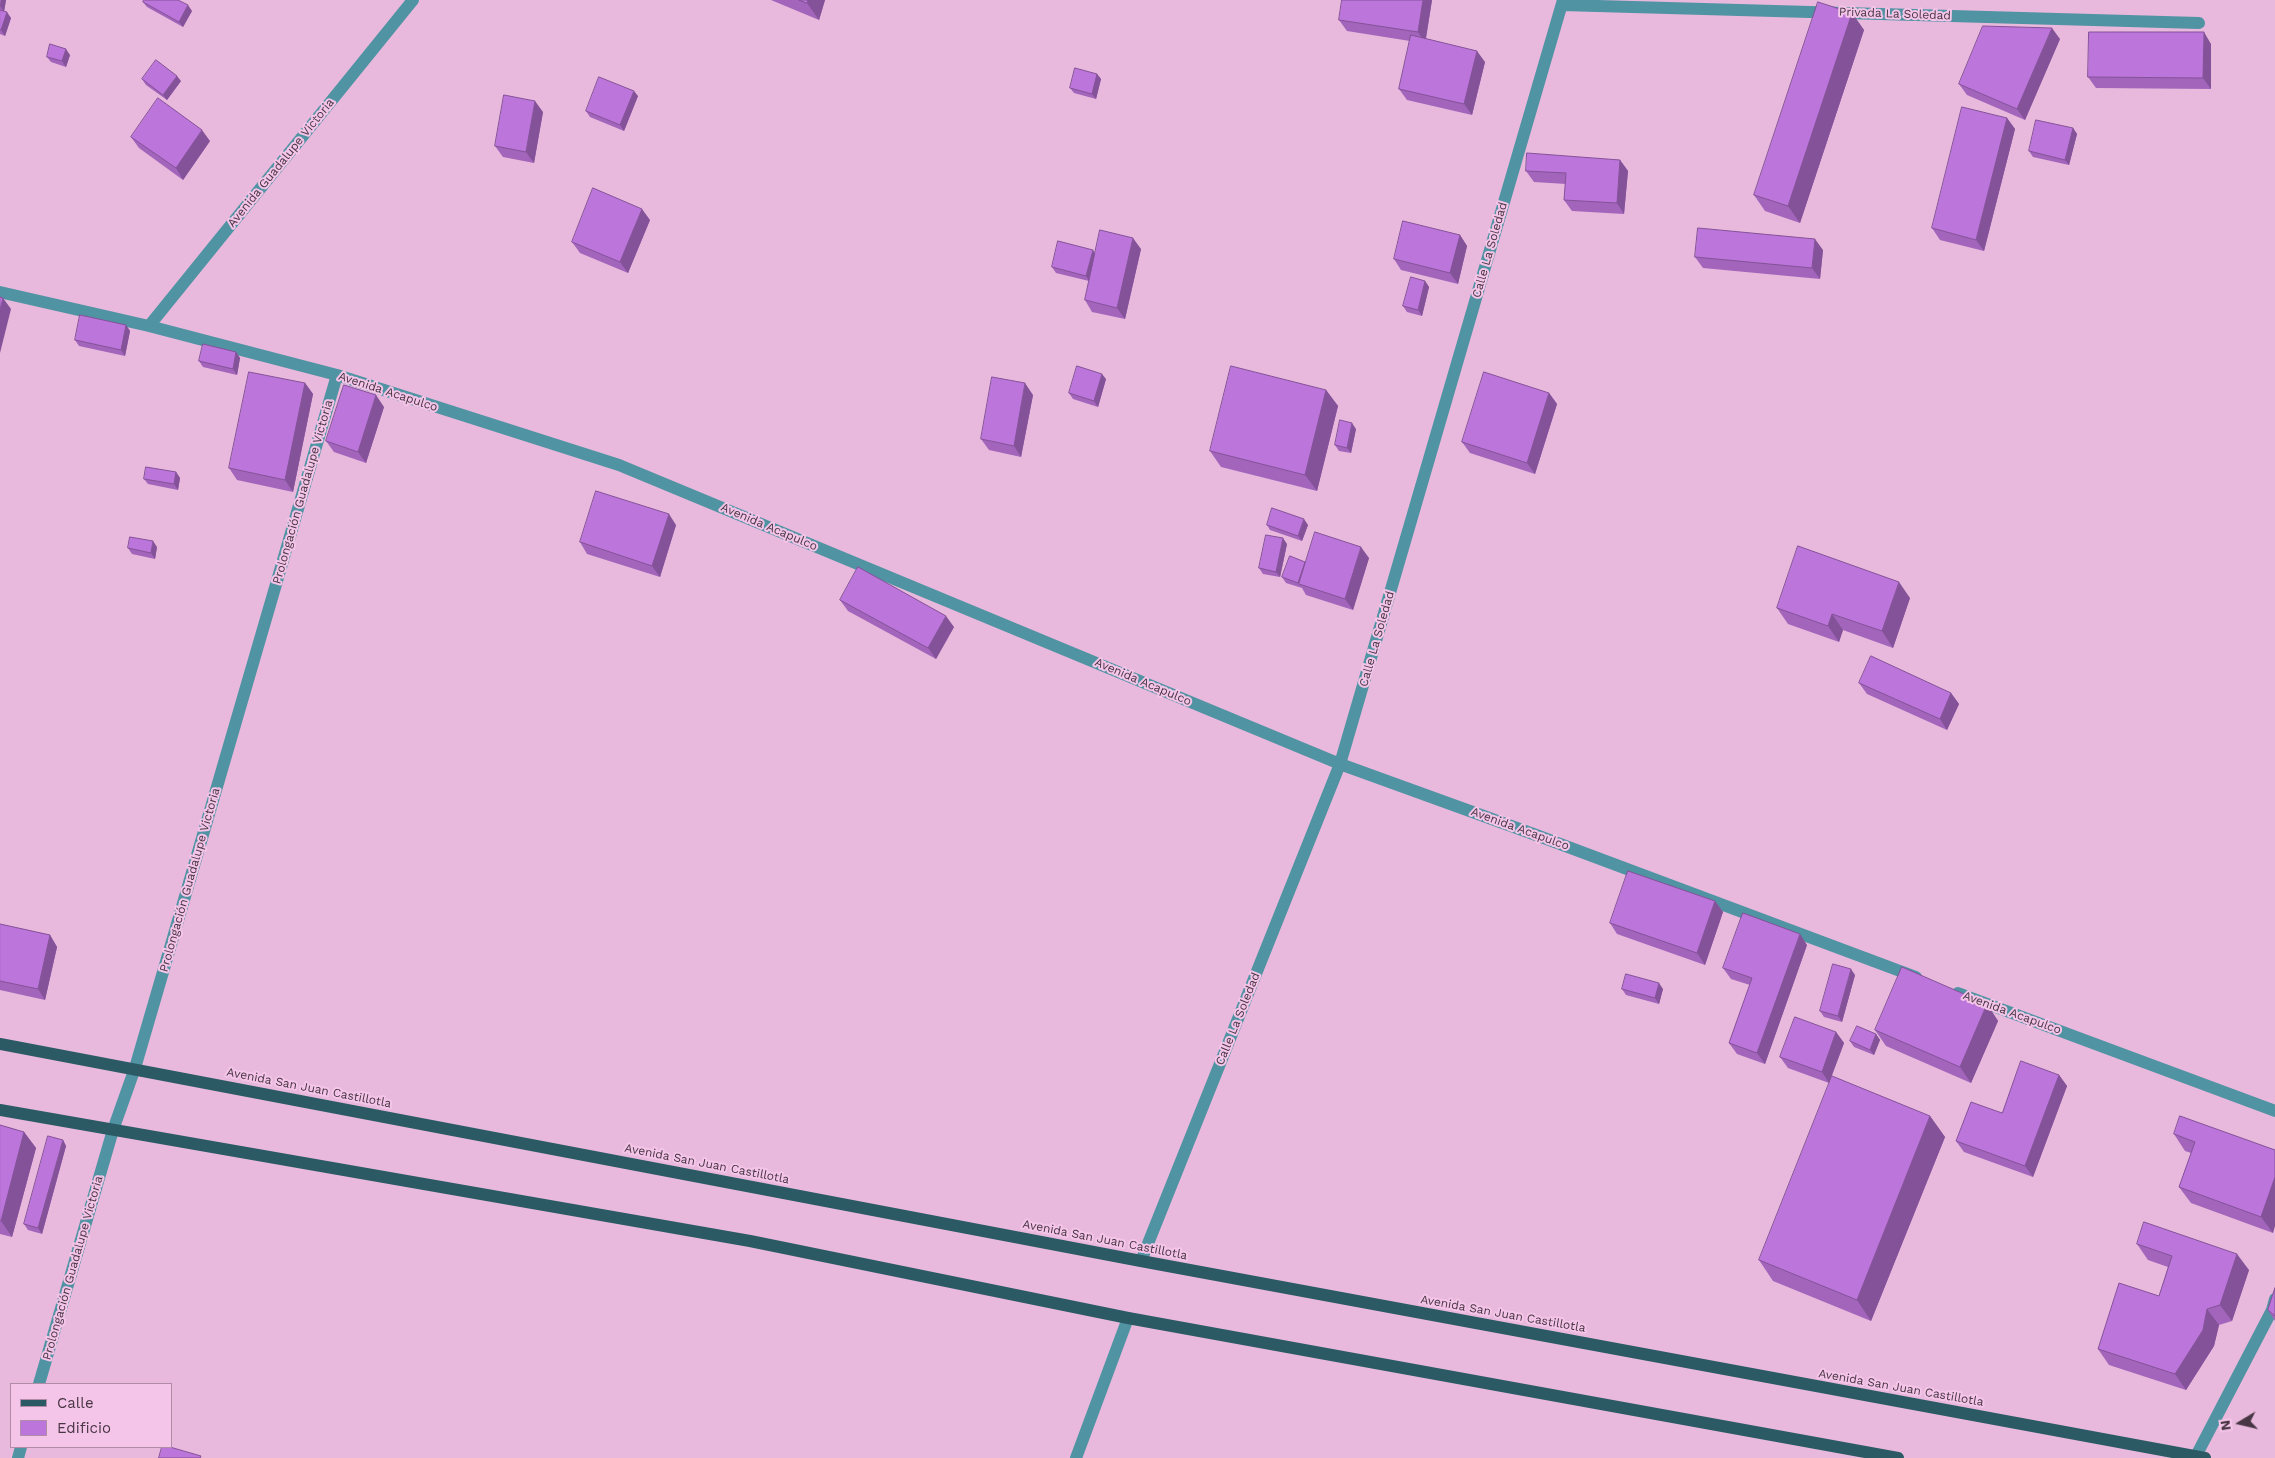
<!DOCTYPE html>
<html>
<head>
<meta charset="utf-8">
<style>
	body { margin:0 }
	#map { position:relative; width:2275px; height:1458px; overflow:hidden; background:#e8b9dc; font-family:"Work Sans",sans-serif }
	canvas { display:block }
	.legend { position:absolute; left:10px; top:1383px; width:162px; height:65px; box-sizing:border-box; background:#f5c5e9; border:1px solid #b08ca7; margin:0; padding:6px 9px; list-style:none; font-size:15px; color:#483644 }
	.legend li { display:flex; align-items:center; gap:10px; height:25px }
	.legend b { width:25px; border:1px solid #b08ca7 }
	.north { position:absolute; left:2215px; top:1398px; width:50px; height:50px; -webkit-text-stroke:4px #f5c5e9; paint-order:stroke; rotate:261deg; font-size:14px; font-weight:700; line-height:20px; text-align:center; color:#483644 }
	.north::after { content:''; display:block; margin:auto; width:18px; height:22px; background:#483644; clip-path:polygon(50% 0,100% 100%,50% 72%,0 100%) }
</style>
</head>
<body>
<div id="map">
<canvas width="2275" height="1458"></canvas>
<ul class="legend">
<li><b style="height:6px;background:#2b5a65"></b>Calle</li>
<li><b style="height:14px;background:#bc75da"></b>Edificio</li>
</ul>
<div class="north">N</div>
</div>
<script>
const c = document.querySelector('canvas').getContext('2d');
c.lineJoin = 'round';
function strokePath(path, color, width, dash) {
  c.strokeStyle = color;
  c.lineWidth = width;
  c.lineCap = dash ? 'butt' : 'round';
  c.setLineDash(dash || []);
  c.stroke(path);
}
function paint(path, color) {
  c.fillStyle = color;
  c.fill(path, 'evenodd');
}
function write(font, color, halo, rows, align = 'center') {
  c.font = font + ' "Work Sans",sans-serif';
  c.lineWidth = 4;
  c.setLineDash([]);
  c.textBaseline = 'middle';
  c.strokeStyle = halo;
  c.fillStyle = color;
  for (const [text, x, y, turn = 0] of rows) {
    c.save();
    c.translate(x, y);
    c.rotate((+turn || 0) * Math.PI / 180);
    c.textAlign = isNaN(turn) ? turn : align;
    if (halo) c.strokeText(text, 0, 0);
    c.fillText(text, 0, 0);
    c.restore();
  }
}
const minor = new Path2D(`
	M1562,5l637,18
	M0,292l149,34 188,49 282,90 721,299 196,71 380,142
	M149,326l264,-326
	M1958,993l317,118
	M1141,1261l199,-497 223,-764
	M39,1384l74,-254 22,-62 202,-693
	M2196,1456l76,-146 3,-11
	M18,1458l3,-11
	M1076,1458l52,-140`);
const major = new Path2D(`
	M0,1044l1141,217 1064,197
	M0,1110l750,131 378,77 770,140`);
const wall = new Path2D(`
	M0,0h6l-2,11 7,7 -6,18 -5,-2z
	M771,0h54l-6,20z
	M1432,0l-6,39 59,23 -13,53 -65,-15 -8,-11 11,-48 -63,-10 -8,-11z
	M143,2l49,9 -9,16 -36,-20z
	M1852,13l12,17 -64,193 -35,-12 -11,-16z
	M2060,39l-35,81 -58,-25 -8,-11z
	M2211,44v45l-115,-1 -8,-11z
	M70,55l-4,12 -15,-5 -4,-5z
	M1097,74l4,5 -5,20 -22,-6 -4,-5z
	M142,79l39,2 -14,19 -21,-15z
	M638,96l-14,35 -34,-14 -4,-6z
	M543,112l-9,51 -31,-6 -8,-11z
	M2007,118l8,11 -31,122 -44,-11 -8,-12z
	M2073,128l4,6 -8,31 -36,-8 -4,-6z
	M131,137l79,4 -27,39 -44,-32z
	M1620,160l8,11 -4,43 -52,-3 -8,-11 2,-16 -32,-2 -8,-11z
	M650,220l-22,53 -48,-20 -8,-11z
	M1460,235l7,11 -9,38 -57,-14 -7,-11z
	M1141,249l-16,70 -33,-7 -7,-12 4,-19 -33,-8 -4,-6 43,-14z
	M1823,250l-3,29 -117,-11 -8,-11z
	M1425,281l4,6 -7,29 -15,-4 -4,-6z
	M126,325l4,6 -5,25 -46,-10 -4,-6z
	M236,352l4,6 -3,17 -34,-8 -4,-6z
	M1106,379l-8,28 -25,-8 -4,-6z
	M305,383l8,11 -20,98 -56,-12 -8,-12z
	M1326,390l12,16 -21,85 -96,-24 -11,-16z
	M1549,393l8,11 -22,70 -65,-21 -8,-11z
	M1033,395l-12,62 -32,-7 -8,-11z
	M384,407l-18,56 -32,-11 -8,-11z
	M1356,429l-5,24 -12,-2 -4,-6z
	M176,472l4,6 -2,12 -30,-6 -4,-5z
	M676,525l-16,52 -73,-23 -7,-12z
	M1267,525h41l-6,16 -32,-11z
	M1287,544l-7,33 -17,-3 -4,-6z
	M157,547l-2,12 -23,-5 -4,-6z
	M1369,558l-16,52 -47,-15 -4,-7 -16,-5 -4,-6 23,-15z
	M1910,598l-17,50 -50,-18 -4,12 -51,-18 -11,-16z
	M840,600l114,27 -18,32 -88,-48z
	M1859,683l92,10 8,11 -12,26 -80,-36z
	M1715,901l8,11 -18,53 -88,-31 -7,-11z
	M0,924l50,11 7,12 -12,53 -45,-10z
	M1807,945l-42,119 -28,-10 -8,-11 21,-58 -19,-6 -8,-11z
	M1855,975l-13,47 -18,-5 -4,-6z
	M1622,989h41l-4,15 -33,-9z
	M1987,1004l11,17 -27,62 -85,-37 -11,-16z
	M1836,1032l8,11 -15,40 -41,-15 -8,-11z
	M1876,1034l4,6 -6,15 -20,-8 -4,-6z
	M2059,1075l8,11 -34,91 -69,-25 -8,-11 46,-28z
	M1930,1116l15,21 -74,184 -98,-40 -14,-21z
	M0,1125l24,7 12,16 -24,89 -12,-3z
	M2174,1134l101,16 -2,83 -82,-30 -12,-16 12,-34 -6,-2z
	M63,1140l3,6 -24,88 -14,-4 -4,-6z
	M2137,1244l112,26 -17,51 -13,4 -5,21 -28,44 -77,-25 -11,-16 61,-53 9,-29 -20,-7z
	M2275,1288v33l-7,-11z`);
const shadedWall = new Path2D(`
	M1,0h5l-2,12 -4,-6z
	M808,0h17l-6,20 -12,-17z
	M1423,0h9l-7,43 -7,-11z
	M188,5l4,6 -9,16 -4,-5z
	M7,12l4,6 -6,18 -4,-6z
	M1852,13l12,17 -64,193 -12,-17z
	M2052,28l8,11 -35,81 -8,-11z
	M2204,32l7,12v45l-8,-11z
	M66,49l4,6 -4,12 -4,-6z
	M1477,51l8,11 -13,53 -8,-11z
	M1097,74l4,5 -5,20 -4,-5z
	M177,76l4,5 -14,19 -4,-5z
	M634,91l4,5 -14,35 -4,-6z
	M535,101l8,11 -9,51 -8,-11z
	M2007,118l8,11 -31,122 -8,-11z
	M2073,128l4,6 -8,31 -4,-5z
	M202,130l8,11 -27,39 -7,-12z
	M1620,160l8,11 -4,43 -7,-11z
	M642,209l8,11 -22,53 -8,-11z
	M1460,235l7,11 -9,38 -8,-11z
	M1133,238l8,11 -16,70 -8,-11z
	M1815,239l8,11 -3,29 -8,-11z
	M1093,250l4,6 -7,26 -4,-6z
	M1425,281l4,6 -7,29 -4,-6z
	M3,298l8,11 -11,44v-43z
	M126,325l4,6 -5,25 -4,-6z
	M236,352l4,6 -3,17 -4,-6z
	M1102,374l4,5 -8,28 -4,-6z
	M305,383l8,11 -20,98 -8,-12z
	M1025,383l8,12 -12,62 -7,-11z
	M1326,390l12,16 -21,85 -12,-16z
	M1549,393l8,11 -22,70 -8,-11z
	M376,395l8,12 -18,56 -8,-11z
	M1352,423l4,6 -5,24 -4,-5z
	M176,472l4,6 -2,12 -4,-6z
	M669,514l7,11 -16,52 -8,-11z
	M1304,519l4,6 -6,16 -4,-5z
	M1283,538l4,6 -7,33 -4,-5z
	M153,541l4,6 -2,12 -4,-6z
	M1361,547l8,11 -16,52 -8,-11z
	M1899,582l11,16 -17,50 -11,-17z
	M1832,614l11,16 -4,12 -11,-16z
	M946,616l8,11 -18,32 -8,-11z
	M1951,693l8,11 -12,26 -7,-11z
	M1715,901l8,11 -18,53 -8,-12z
	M1800,934l7,11 -42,119 -8,-11z
	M50,935l7,12 -12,53 -7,-11z
	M1851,969l4,6 -13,47 -4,-6z
	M1659,983l4,6 -4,15 -4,-6z
	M1987,1004l11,17 -27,62 -11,-16z
	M1836,1032l8,11 -15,40 -7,-11z
	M1876,1034l4,6 -6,15 -4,-5z
	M2059,1075l8,11 -34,91 -8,-11z
	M1930,1116l15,21 -74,184 -14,-21z
	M24,1132l12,16 -24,89 -11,-16z
	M63,1140l3,6 -24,88 -4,-6z
	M2275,1177v49l-2,7 -12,-16z
	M2237,1254l12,16 -17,51 -12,-16z
	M2207,1309l12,16 -5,21 -28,44 -11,-16z`);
const building = new Path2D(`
	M144,0h34l10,5 -9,17 -36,-20z
	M799,0h9l-1,3z
	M1342,0h81l-5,32 -79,-12z
	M1818,2l34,11 -64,193 -34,-11z
	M0,10l7,2 -6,18h-1z
	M1983,26l69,2 -35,81 -58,-25z
	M2089,32h115l-1,46 -115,-1z
	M1411,35l66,16 -13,53 -65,-15z
	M50,44l16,5 -4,12 -15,-4z
	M156,60l21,16 -14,19 -21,-16z
	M1075,68l22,6 -5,20 -22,-6z
	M599,77l35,14 -14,34 -34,-14z
	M504,95l31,6 -9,51 -31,-6z
	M158,98l44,32 -26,38 -45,-31z
	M1962,107l45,11 -31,122 -44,-12z
	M2036,120l37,8 -8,32 -36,-9z
	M1527,153l93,7 -3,43 -53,-3 2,-27 -40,-2z
	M593,188l49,21 -22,53 -48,-20z
	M1403,221l57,14 -10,38 -56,-14z
	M1698,228l117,11 -3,29 -117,-11z
	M1100,230l33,8 -16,70 -32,-8z
	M1058,241l35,9 -7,26 -34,-9z
	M1411,277l14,4 -7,29 -15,-4z
	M0,297l3,1 -3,12z
	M80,315l46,10 -5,25 -46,-10z
	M203,344l33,8 -3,17 -34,-8z
	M1077,366l25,8 -8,27 -25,-8z
	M1231,366l95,24 -21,85 -95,-24z
	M249,372l56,11 -20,97 -56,-12z
	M1484,372l65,21 -22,70 -65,-21z
	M992,377l33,6 -11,63 -33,-7z
	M344,385l32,10 -18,57 -32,-11z
	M1340,420l12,3 -5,25 -12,-3z
	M146,467l30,5 -2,12 -30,-5z
	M596,491l73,23 -17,52 -72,-24z
	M1272,508l32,11 -6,17 -31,-11z
	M1315,532l46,15 -16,52 -46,-15z
	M1266,535l17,3 -7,34 -17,-4z
	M130,537l23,4 -2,12 -23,-5z
	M1798,546l101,36 -17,49 -50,-17 -4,12 -51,-18z
	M1290,556l15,6 -7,21 -16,-6z
	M858,567l88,49 -18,32 -88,-48z
	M1871,656l80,37 -11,26 -81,-36z
	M1628,871l87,30 -18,52 -87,-30z
	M1743,913l57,21 -43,119 -28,-10 23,-65 -29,-10z
	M0,924l50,11 -12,54 -38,-8z
	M1833,964l18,5 -13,47 -18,-5z
	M1902,967l85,37 -27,63 -85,-37z
	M1626,974l33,9 -4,15 -33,-9z
	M1795,1017l41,15 -14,40 -42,-15z
	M1857,1026l19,8 -6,16 -20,-9z
	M2021,1061l38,14 -34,91 -69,-25 15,-39 31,11z
	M1832,1076l98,40 -73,184 -98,-40z
	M2180,1116l95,34v27l-14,40 -82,-30 16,-45 -21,-8z
	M0,1125l24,7 -23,89h-1z
	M48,1136l15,4 -25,88 -14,-4z
	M2144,1222l93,32 -17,51 -13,4 -4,21 -28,44 -77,-25 21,-66 40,13 13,-40 -35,-12z
	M2275,1288v28l-7,-6z
	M162,1447h8l31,9 -1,2h-41z`);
const streetNames = [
	["Privada La Soledad",1895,14,2],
	["Avenida Guadalupe Victoria",281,163,-51],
	["Calle La Soledad",1490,250,-74],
	["Avenida Acapulco",388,392,18],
	["Prolongación Guadalupe Victoria",303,492,-74],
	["Avenida Acapulco",769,527,23],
	["Calle La Soledad",1377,639,-74],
	["Avenida Acapulco",1143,682,23],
	["Avenida Acapulco",1520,829,20],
	["Prolongación Guadalupe Victoria",190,880,-74],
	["Avenida Acapulco",2012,1013,20],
	["Calle La Soledad",1238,1019,-68],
	["Avenida San Juan Castillotla",309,1088,11],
	["Avenida San Juan Castillotla",707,1164,11],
	["Avenida San Juan Castillotla",1105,1240,11],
	["Prolongación Guadalupe Victoria",73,1268,-74],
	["Avenida San Juan Castillotla",1503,1314,10],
	["Avenida San Juan Castillotla",1901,1388,10]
];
strokePath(minor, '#5093a3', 12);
strokePath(major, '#2b5a65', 12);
paint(wall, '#a265bb');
paint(shadedWall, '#845299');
paint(building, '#bc75da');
strokePath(building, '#845299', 1);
write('12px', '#483644', '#f5c5e9', streetNames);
</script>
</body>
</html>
